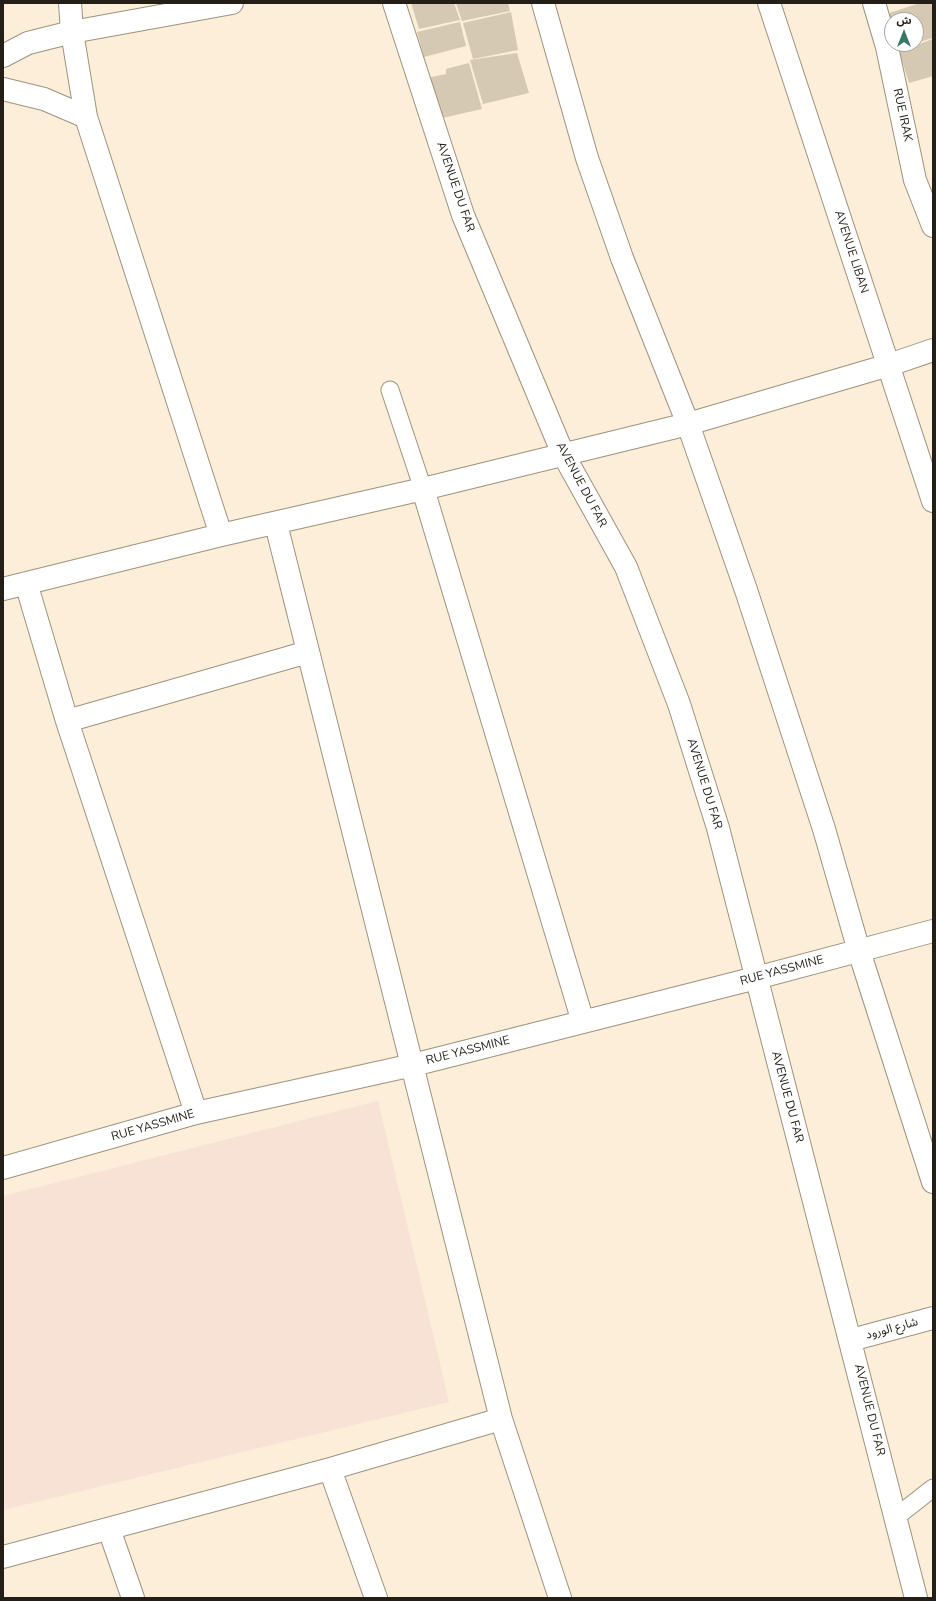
<!DOCTYPE html>
<html>
<head>
<meta charset="utf-8">
<style>
	body { margin:0 }
	#map { position:relative; width:936px; height:1601px; overflow:hidden; background:#fceed9; font-family:"Nunito Sans","Noto Sans Arabic",sans-serif }
	canvas { display:block }
	.frame { position:absolute; inset:0; border:4px solid #231e16; pointer-events:none }
	.north { position:absolute; left:884px; top:12px; width:40px; height:40px; box-sizing:border-box; background:#fff; border:1px solid #a7a5a2; border-radius:50%; rotate:0deg; font-size:11px; font-weight:700; line-height:16px; text-align:center; color:#231e16 }
	.north::after { content:''; display:block; margin:auto; width:14px; height:18px; background:#377766; clip-path:polygon(50% 0,100% 100%,50% 72%,0 100%) }
</style>
</head>
<body>
<div id="map">
<canvas width="936" height="1601"></canvas>
<div class="frame"></div>
<div class="north">ش</div>
</div>
<script>
const c = document.querySelector('canvas').getContext('2d');
c.lineJoin = 'round';
function paint(path, color) {
  c.fillStyle = color;
  c.fill(path, 'evenodd');
}
function strokePath(path, color, width, dash) {
  c.strokeStyle = color;
  c.lineWidth = width;
  c.lineCap = dash ? 'butt' : 'round';
  c.setLineDash(dash || []);
  c.stroke(path);
}
function write(font, color, halo, rows, align = 'center') {
  c.font = font + ' "Nunito Sans","Noto Sans Arabic",sans-serif';
  c.lineWidth = 3;
  c.setLineDash([]);
  c.textBaseline = 'middle';
  c.strokeStyle = halo;
  c.fillStyle = color;
  for (const [text, x, y, turn = 0] of rows) {
    c.save();
    c.translate(x, y);
    c.rotate((+turn || 0) * Math.PI / 180);
    c.textAlign = isNaN(turn) ? turn : align;
    if (halo) c.strokeText(text, 0, 0);
    c.fillText(text, 0, 0);
    c.restore();
  }
}
const education = new Path2D(`
	M378,1101l71,301 -446,108v-314z`);
const building = new Path2D(`
	M411,3h43l6,17 -41,9z
	M456,3h52l2,8 -48,10z
	M920,3h13v35l-17,5v-23h-25l-2,-7z
	M511,12l7,38 -45,9 -10,-36z
	M460,22l6,24 -42,11 -7,-25z
	M933,39v37l-24,7 -10,-32z
	M899,44h14l-12,4z
	M517,53l12,40 -46,11 -13,-44z
	M469,63l13,46 -44,10 -11,-41 19,-4v-5z`);
const lane = new Path2D(`
	M390,390l33,99
	M896,1517l37,-29`);
const street = new Path2D(`
	M70,3l2,29 14,85
	M394,3l69,212 100,239 63,113 53,137 39,124 198,770
	M543,3l44,155 35,100 66,166 58,166 78,239 35,122 74,231
	M769,3l164,498
	M874,3l13,44 28,133 18,46
	M3,56l25,-13 44,-11 160,-29
	M3,89l41,10 42,18 135,418
	M423,489l160,533
	M276,524l225,895 59,179
	M26,583l41,138 129,392
	M3,589l218,-54 202,-46 265,-65 201,-59 44,-15
	M67,721l241,-69
	M3,1168l193,-55 217,-48 343,-87 177,-47
	M851,1340l82,-22
	M330,1469l46,129
	M109,1529l24,69
	M3,1557l327,-88 171,-50`);
const streetNames = [
	["RUE IRAK",902,115,78],
	["AVENUE DU FAR",455,187,71],
	["AVENUE LIBAN",851,252,72],
	["AVENUE DU FAR",581,485,62],
	["AVENUE DU FAR",704,784,73],
	["RUE YASSMINE",782,971,-15],
	["RUE YASSMINE",468,1051,-14],
	["AVENUE DU FAR",787,1097,75],
	["RUE YASSMINE",153,1126,-16],
	["شارع الورود",892,1329,-15],
	["AVENUE DU FAR",869,1410,76]
];
paint(education, '#f8e1d5');
paint(building, '#d6c9b4');
strokePath(lane, '#9e927e', 19);
strokePath(street, '#9e927e', 24);
strokePath(lane, '#fff', 17);
strokePath(street, '#fff', 22);
write('12px', '#231e16', '#fff', streetNames);
</script>
</body>
</html>
